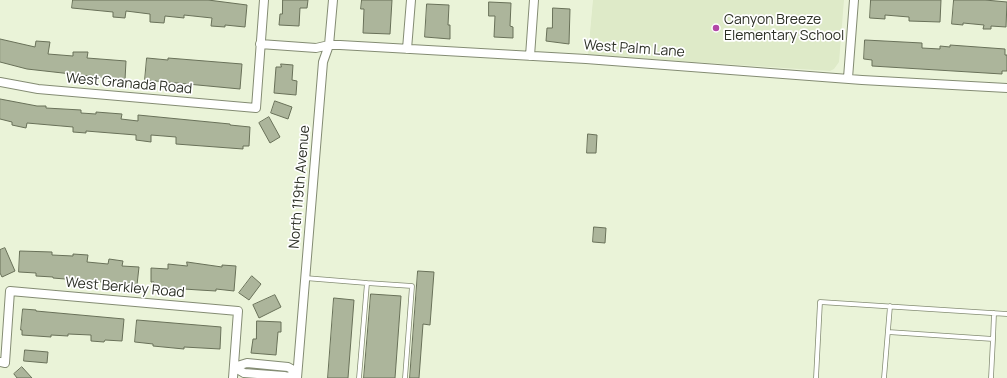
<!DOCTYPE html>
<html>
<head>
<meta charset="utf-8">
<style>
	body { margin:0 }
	canvas { display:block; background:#eaf3d8 }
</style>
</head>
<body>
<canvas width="1007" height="378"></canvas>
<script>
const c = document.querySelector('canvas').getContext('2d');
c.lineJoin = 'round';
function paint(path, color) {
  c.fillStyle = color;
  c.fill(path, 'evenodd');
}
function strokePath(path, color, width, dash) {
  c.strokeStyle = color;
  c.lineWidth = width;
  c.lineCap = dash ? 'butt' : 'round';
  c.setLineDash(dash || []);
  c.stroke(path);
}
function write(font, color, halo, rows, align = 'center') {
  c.font = font + ' Manrope,sans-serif';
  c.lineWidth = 3.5;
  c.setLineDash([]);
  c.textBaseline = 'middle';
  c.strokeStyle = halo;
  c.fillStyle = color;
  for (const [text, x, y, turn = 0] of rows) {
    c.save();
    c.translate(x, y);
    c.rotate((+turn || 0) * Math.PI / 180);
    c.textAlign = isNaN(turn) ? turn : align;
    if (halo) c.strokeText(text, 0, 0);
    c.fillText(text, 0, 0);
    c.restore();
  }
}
const built = new Path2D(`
	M593,0h251l-5,62 -5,7 -4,2 -242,-16z`);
const building = new Path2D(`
	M73,0h135l39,5 -2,22 -20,-2v2l-14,-1 1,-8 -28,-3v3l-19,-2 -1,7 -14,-1v-8l-24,-3 -1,7 -12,-1v-5l-41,-4z
	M283,0h25l-1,8h-7l-1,18 -20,-1 1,-11h2z
	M362,0h30l-2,34 -27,-1 1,-24h-3z
	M871,0h70l-1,22 -31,-1v-4l-24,-2v4l-15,-1z
	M954,0h31l22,2 -1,25 -15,-1v3h-8l1,-4 -21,-2v2l-11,-1z
	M489,2l22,1 -1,23 3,1v11l-19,-1 1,-21h-6z
	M427,4l22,1 -1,20h2v14l-25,-2z
	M553,8l17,1 -1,35 -23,-3 1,-13h5z
	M0,39l35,8 1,-6 14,1 -2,12 25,2v-4h15l-1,6 39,3 -1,19 -98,-11 -27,-7z
	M865,40l57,3v5l18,1v-3l10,1v-2l55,4v6h2v16h-5v3l-130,-8v-6l-8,-1z
	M147,58l21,2v-2l74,6 -2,25 -95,-9z
	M281,64l12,1 -1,15 5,1 -1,14 -22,-2 2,-26h5z
	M0,99l37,7h9v2l35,2v3l15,1v-2l26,2 -1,5 17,2v-6l92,9v1l20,2 -1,19h-6v3l-67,-5v-7l-25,-2v7l-15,-2v-5l-50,-4v2l-13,-1v-5l-46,-4 -1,5 -14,-3v-3l-12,-3z
	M275,101l17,6 -4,12 -17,-6z
	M269,117l11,20 -10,6 -11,-20z
	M588,134l9,1 -1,18h-9z
	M594,227l12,1 -1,15 -12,-1z
	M5,248l10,23 -13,6 -2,-4v-23z
	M20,251l32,1v3l21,1v-2l15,1 -1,7 21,2 1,-5 14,2 -1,5 17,1 -2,18 -84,-7v-1l-17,-1v-3l-17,-1z
	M187,262l35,5v-2l14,1 -2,25 -18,-2v2l-17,-1 -45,-3v-5h-3v-14l17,1v-5l19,2z
	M418,271l16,1 -4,53 -7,-1 -4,54h-9z
	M252,276l9,8 -12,16 -10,-7z
	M371,294l30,2 -6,82h-31z
	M275,295l6,12 -22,11 -6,-13z
	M334,298l20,2 -6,78h-20z
	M23,309l13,1v1l88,8 -2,22 -17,-1 -1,2 -13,-1v-6l-23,-1v2l-17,-1v2l-29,-2v-5h-1z
	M137,320l84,7 -1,22 -36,-2v2l-31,-3v-2l-18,-2z
	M257,321l24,1v10h-3l-2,23 -25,-2 2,-14h3z
	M25,350l23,2 -1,11 -23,-2z
	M22,367l10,11h-15l-3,-4z`);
const service = new Path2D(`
	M305,278l62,5
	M888,332l105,7 1,-26
	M359,378l8,-95 45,3 -7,92
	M816,378l4,-76 187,12
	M884,378l6,-72
	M991,378l2,-39`);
const minor = new Path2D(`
	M260,44l56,4 13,-3h11l246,14 276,21 145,8
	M407,49l4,-49
	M530,56l4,-56
	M848,78l6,-78
	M0,82l38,7 218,19 8,-108
	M0,362l5,1 5,-72 228,20 -5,67
	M234,367l10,6 40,3 4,1 9,-5
	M234,367l13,-4 41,4 9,5
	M297,378l26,-316 6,-17 4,-45`);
const markers = [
	[716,28,4,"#b247a7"]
];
const poiNames = [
	["Canyon Breeze",724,20],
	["Elementary School",724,36]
];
const streetNames = [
	["West Palm Lane",634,49,4],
	["West Granada Road",129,84,5],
	["North 119th Avenue",300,187,-85],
	["West Berkley Road",125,288,5]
];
paint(built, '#deeac8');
paint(building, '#acb59b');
strokePath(building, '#697159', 1);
strokePath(service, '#848c73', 5.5);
strokePath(minor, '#848c73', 10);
strokePath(service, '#fff', 4);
strokePath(minor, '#fff', 8);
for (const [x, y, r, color] of markers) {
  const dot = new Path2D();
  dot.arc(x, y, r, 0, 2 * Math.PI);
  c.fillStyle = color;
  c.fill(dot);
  strokePath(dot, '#fff', 1.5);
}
write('14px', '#2d3026', '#fff', poiNames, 'left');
write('14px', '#2d3026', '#fff', streetNames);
</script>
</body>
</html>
